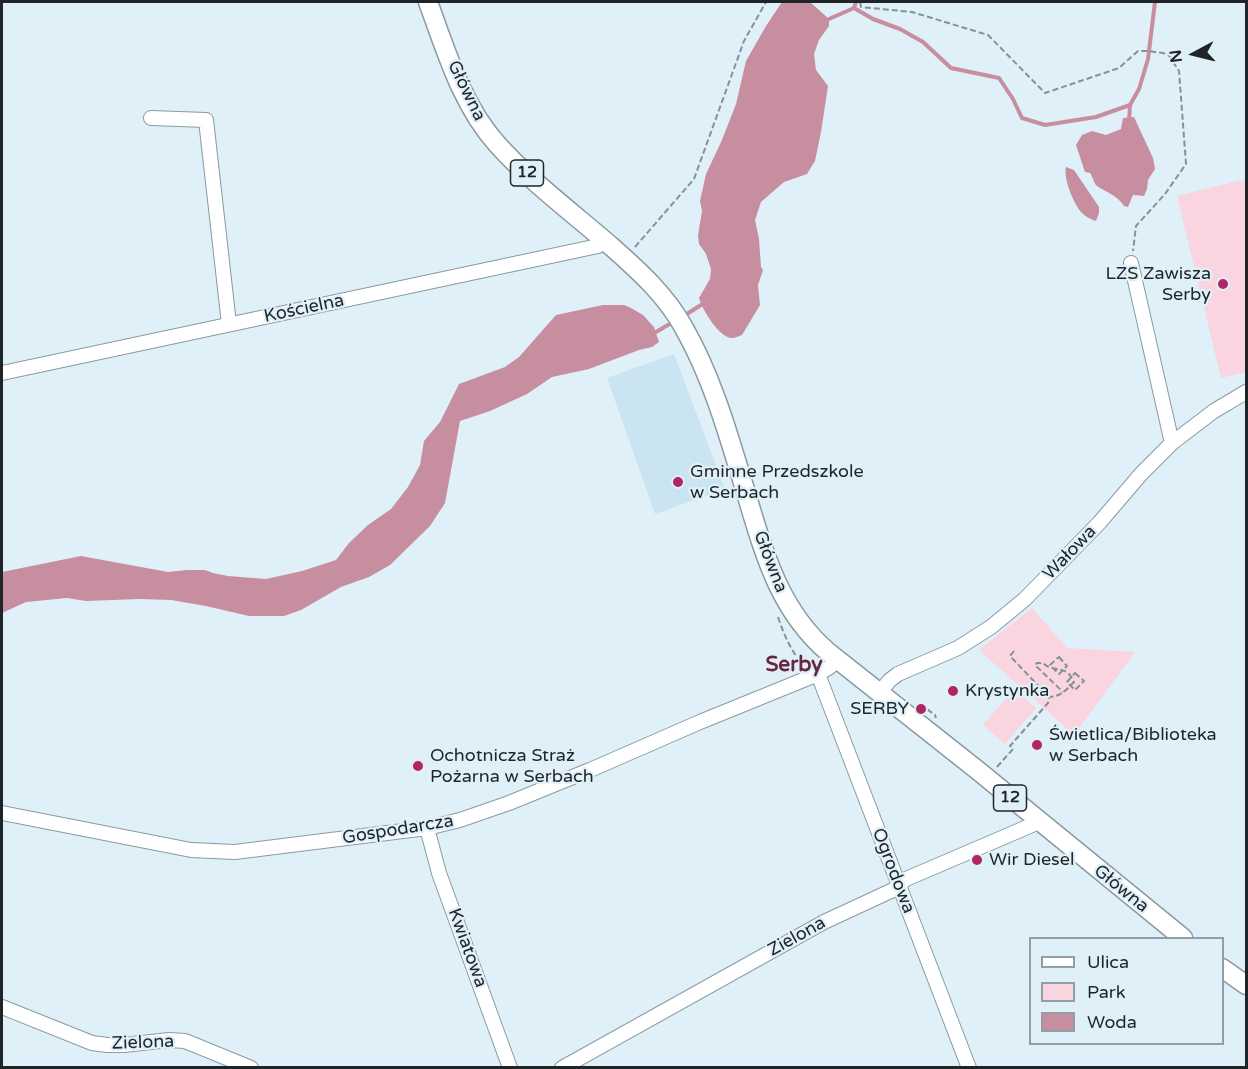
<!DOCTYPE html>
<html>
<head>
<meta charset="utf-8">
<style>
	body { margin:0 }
	#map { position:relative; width:1248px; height:1069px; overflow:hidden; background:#dff0f9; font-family:"Varela Round",sans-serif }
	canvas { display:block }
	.frame { position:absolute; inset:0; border:3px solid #1e2428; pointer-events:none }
	.legend { position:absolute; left:1029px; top:937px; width:195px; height:108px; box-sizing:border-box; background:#dff0f9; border:2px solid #929ea5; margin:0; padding:8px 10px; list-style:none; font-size:18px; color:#1e2428 }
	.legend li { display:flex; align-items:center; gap:12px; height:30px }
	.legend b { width:30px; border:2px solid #929ea5 }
	.north { position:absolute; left:1164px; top:24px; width:60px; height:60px; -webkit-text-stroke:4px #dff0f9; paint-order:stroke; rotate:263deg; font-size:16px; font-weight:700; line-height:24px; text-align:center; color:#1e2428 }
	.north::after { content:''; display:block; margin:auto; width:21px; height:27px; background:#1e2428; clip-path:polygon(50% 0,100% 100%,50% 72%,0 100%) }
</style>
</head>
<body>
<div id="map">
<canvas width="1248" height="1069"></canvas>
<div class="frame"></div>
<ul class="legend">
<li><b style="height:8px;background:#fff"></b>Ulica</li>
<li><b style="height:16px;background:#fad4df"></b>Park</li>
<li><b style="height:16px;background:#c78ea0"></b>Woda</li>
</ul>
<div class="north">N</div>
</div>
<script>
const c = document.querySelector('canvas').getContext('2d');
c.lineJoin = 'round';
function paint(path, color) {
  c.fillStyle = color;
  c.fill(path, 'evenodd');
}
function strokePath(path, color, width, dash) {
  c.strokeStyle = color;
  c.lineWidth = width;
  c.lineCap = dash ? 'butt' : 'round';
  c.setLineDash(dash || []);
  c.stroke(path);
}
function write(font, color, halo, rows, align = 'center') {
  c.font = font + ' "Varela Round",sans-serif';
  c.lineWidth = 4.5;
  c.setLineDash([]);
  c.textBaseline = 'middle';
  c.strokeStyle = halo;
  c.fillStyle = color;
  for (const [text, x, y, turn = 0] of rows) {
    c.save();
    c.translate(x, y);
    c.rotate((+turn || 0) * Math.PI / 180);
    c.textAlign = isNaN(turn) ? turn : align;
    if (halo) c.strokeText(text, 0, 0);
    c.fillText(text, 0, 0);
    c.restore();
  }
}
const built = new Path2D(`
	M674,354l51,135 -70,25 -48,-136z`);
const green = new Path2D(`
	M1246,179v193l-25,6 -44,-182z
	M1032,608l35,40 68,4 -61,83 -95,-85z
	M1014,689l22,19 -31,36 -22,-19z`);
const water = new Path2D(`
	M782,2h28l19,17v7l-10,14 -5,14 2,16 12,16 -7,46 -6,29 -8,13 -23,8 -23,20 -6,18 4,19 2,28 2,3 -5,15 2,20 -18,30c-4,1 -7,3 -10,3 -13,0 -30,-29 -33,-40l11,-19 1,-10 -5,-15 -7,-10 -1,-9 4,-24 -2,-10 6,-27 16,-34 14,-36 10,-43 20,-35z
	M1134,117l19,41 2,11 -7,11 -1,9 -3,7 -11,-1 -5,12 -4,-1c-6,-10 -18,-14 -27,-20 -4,-4 -4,-9 -7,-13l-5,-1 -9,-27 6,-10 10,-4 14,4 15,-6 2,-11z
	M1066,167l8,3 25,37v6l-3,8c-6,-2 -10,-4 -14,-8 -8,-8 -19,-35 -16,-46z
	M603,305h21l7,3 12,7 11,12 5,15 -7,5 -13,3 -50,19 -37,8 -25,17 -37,17 -30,10 -15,82 -15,23 -40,39 -21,12 -28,10 -40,23 -17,6h-35l-43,-10 -35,-6 -31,-1 -54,2 -19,-3 -41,4 -24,11v-41l79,-16 87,16 19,-2h18l8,3 15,3 38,3 36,-8 34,-11 13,-17 19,-18 23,-16 17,-22 12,-22 4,-24 16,-19 19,-38 46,-17 14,-10 37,-42z`);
const stream = new Path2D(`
	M854,8l2,-6
	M829,19l25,-11 19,11 27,10 23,13 28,26 48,10 14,21 9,19 23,7 51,-8 34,-12
	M1129,122l1,-17 9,-16 9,-30 7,-57
	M682,317l19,-12
	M656,332l17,-10`);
const path = new Path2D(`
	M860,2l1,5 51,5 76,23 57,58 74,-25 19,-17h11l19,3 11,17 7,93 -21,30 -29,32 -3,25
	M635,247l59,-68 50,-138 22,-39
	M778,617c6,18 13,34 25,48
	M1014,651l-4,5 39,41
	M1059,657l8,9 -8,8 -9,-9z
	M1075,673l9,8 -9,9 -8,-8z
	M920,704l15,11 1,3
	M997,767l16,-18 -3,-3 38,-43 1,-6c12,-1 15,-5 24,-14l1,-1c-8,-19 -20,-8 -31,-19h-6l-2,2 28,27`);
const minor = new Path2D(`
	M151,118l55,2 23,204
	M1131,263l41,180
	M2,373l596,-127 5,-7
	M818,674l151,394
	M879,693l11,-13 8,-6 60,-26 33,-21 34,-28 75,-77 41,-48 31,-31 42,-32 32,-19
	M2,813l189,37 44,2 192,-24 33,-8 49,-17 81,-33 110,-48 118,-48 12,-7 7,-8
	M427,828l12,45 71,195
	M2,1007l90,36 15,2h17l45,-5 16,1 66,27
	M562,1068l262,-146 69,-32 13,-11 133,-57`);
const major = new Path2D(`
	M428,2c18,48 33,102 69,142 34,38 76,69 115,103 27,24 54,48 72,81 29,51 45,109 62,165 18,60 33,117 82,159l148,117 207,169
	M1222,968l24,17`);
const markers = [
	[1223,284,6,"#b02665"],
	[678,482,6,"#b02665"],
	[953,691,6,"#b02665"],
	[921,709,6,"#b02665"],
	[1037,745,6,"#b02665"],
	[418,766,6,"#b02665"],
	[977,860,6,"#b02665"]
];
const shields = [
	[527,173,33],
	[1010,798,33]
];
const shieldNames = [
	["12",527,173],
	["12",1010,798]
];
const streetNames = [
	["Główna",466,91,64],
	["Kościelna",304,309,-12],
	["Wałowa",1070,553,-46],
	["Główna",770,562,69],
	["Gospodarcza",398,830,-9],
	["Ogrodowa",893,871,69],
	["Główna",1121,889,39],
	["Zielona",797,937,-29],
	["Kwiatowa",467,948,70],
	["Zielona",143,1043,-2]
];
const poiNames = [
	["LZS Zawisza",1211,274,"right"],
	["Serby",1211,295,"right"],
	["Gminne Przedszkole",690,472],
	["w Serbach",690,493],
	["Krystynka",965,691],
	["SERBY",909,709,"right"],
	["Świetlica/Biblioteka",1049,735],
	["w Serbach",1049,756],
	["Ochotnicza Straż",430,756],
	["Pożarna w Serbach",430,777],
	["Wir Diesel",989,860]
];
const quarterNames = [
	["Serby",794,665]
];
paint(built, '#cbe4f1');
paint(green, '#fad4df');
paint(water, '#c78ea0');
strokePath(stream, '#c78ea0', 4);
strokePath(minor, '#8a9aa3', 16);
strokePath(major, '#8a9aa3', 21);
strokePath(path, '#859197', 2, [6, 3]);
strokePath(minor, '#fff', 14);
strokePath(major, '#fff', 18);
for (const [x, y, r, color] of markers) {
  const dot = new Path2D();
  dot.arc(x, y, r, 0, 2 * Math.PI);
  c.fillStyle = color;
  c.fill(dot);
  strokePath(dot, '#dff0f9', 2);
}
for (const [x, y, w] of shields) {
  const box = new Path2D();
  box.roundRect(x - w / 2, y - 13, w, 26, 4.5);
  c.fillStyle = '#dff0f9';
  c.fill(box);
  strokePath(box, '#1e2428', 1.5);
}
write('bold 16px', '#1e2428', null, shieldNames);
write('18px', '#1e2428', '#dff0f9', streetNames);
write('18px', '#1e2428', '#dff0f9', poiNames, 'left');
write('bold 21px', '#692640', '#dff0f9', quarterNames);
</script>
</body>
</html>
